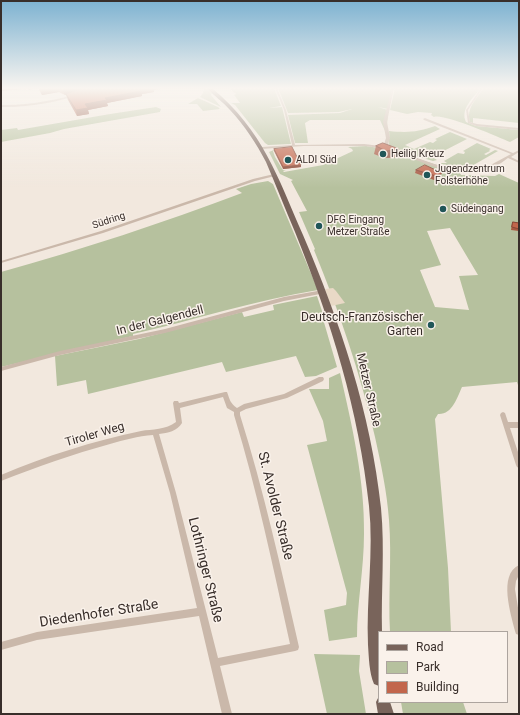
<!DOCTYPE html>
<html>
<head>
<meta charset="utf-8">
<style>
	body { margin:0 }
	#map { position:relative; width:520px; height:715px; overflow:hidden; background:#f2e8de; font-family:Roboto,sans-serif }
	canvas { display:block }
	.frame { position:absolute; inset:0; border:2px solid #382e2a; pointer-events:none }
	.legend { position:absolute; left:378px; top:631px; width:130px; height:72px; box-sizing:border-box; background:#faf2eb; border:1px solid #aca49e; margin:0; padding:5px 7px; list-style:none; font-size:12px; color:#382e2a }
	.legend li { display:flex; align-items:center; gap:8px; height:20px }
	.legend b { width:20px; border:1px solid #aca49e }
</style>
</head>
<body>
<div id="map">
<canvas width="520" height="715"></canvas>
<div class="frame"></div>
<ul class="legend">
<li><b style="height:5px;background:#79645b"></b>Road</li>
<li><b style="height:11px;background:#b6c19e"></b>Park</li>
<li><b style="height:11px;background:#c2664c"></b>Building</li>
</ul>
</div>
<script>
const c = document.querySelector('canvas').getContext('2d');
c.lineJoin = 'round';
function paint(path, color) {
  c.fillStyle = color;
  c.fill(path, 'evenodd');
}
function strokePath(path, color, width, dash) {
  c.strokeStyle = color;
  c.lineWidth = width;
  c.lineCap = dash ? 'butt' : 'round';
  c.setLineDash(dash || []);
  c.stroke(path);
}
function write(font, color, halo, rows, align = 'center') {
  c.font = font + ' Roboto,sans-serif';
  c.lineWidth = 3;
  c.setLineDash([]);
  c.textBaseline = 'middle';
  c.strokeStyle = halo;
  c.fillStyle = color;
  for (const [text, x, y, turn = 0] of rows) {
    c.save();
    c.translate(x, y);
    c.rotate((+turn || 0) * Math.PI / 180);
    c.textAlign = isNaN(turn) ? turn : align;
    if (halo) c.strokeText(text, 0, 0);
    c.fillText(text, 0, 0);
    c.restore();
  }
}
const green = new Path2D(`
	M204,88h3l5,5 -1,2 10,12 -21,-10 3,-4z
	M229,88h45l7,18 -12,2 13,-1 9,37 -23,1 -3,-2 -30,-38 -4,-2h9l-6,-8 2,-1z
	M278,88h115l-5,21 -10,-2 10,3 -2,31v-8l-6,-13h-70l-5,3 3,20h-13l-7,-28 52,-2 12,-4 -13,3 -51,1z
	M395,88h86c-8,10 -21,21 -15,34l10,4 43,4v7l-9,5c-12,-5 -67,-29 -76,-25l-3,-2 1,-2 -14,-1 -11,2 -17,-4z
	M484,88h35v35l-46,-5v5l-3,-1c-4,-14 6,-23 14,-34z
	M198,98l20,9 2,2 -17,2 -6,-7h-9z
	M156,107l5,2 -1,3 -96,17 -14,4 -49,9v-12l16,-2 1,2 92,-16z
	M435,126l5,3 -35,16 9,4 16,-7 3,1 4,-3 -2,-1 15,-7 17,7 -35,18 5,3 -4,1 -44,-13c-1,-4 1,-11 0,-17 19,2 28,1 46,-5z
	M477,143l14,6 -2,1 1,1 -6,3 2,1 9,-5 3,1 -28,16 5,2 3,-2 3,1 -2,2h-19l-21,-7h8l-3,-2 14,-8 6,1 1,-2 -2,-1z
	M366,146c32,3 61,18 93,25l2,4 34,1 4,-2 20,9v205l-2,-6 -55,5c-5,11 -10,28 -24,27l-3,5 13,149 3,64h-61c-2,-37 2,-75 -1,-112 -2,-28 -8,-56 -14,-83 -15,-65 -36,-126 -61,-187l1,-1 -16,-37 8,-1 -16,-30 2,-1 -13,-6 -11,-22 7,-3 2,1 -5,1 2,6 8,13h3l-3,1 1,1 39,-7 30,-14 -1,-2 -4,-2zM450,228l28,47 -19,1 10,34 -34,-3 -15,-37 21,-5 -14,-34z
	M268,181l5,3 45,106c-63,10 -123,30 -185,44v2l-132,31v-95c82,-23 162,-49 241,-79l-6,-4 15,-5z
	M317,296l6,18v5l14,48 -21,9 -11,1 -9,-21 -70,16 -4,-10 -134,32 -2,-14 -29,6 -2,-30 84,-17 103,-27 2,5 30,-7 -1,-5z
	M340,373c12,52 25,108 24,161 0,35 -7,69 -7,103l-28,4 -5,-31 22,-5 1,-12 -40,-148 20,-4 -4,-20 -14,-32h20v-11z
	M314,654l46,1 -1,16 7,43h-39z
	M401,702h62l4,12h-64z`);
const plaza = new Path2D(`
	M333,288l3,3 9,12 -14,3 -6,-17z`);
const street = new Path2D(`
	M82,88h2l-1,5c-23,9 -57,15 -82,14v-2c24,1 58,-5 80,-13z
	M275,88h2l9,22 9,35 69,-1 17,2 2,1 -2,1 -17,-2h-60l-43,3 -1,-1 2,-1 30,-2 -8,-35z
	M392,88h2l-7,34 3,16 -2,6 3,5 -2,1h-1l-4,-6 2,-6 -3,-16z
	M481,88h2l-15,22 2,12 7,2 42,4v2l-43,-4 -8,-3 -2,-13z
	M425,118l88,35 6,-3v2l-8,5 8,4v2l-11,-5c-8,6 -17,12 -27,14 -29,6 -64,-13 -90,-21v-2h2c25,8 66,29 92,19l26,-14 -87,-34 -1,-1z
	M274,174h1v2l-20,5 -152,52 -102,30v-2l100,-30 152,-52z
	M323,290l2,2v1l-41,8 -119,32 -105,22 -59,16v-4l59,-16 105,-22 119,-32z
	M319,377h4l1,2 -1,2 -36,17 -41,11 -6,3v3c24,76 41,154 59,232l-1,3 -3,1 -75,15 12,48h-10l-23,-98 -162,24 -36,10v-8l36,-10 160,-24 -27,-115 -17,-58c-15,1 -29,5 -43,9 -37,10 -73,23 -109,37v-6c45,-19 92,-34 140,-44 11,-2 25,-1 35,-9l-3,-19 1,-2h4l1,2 46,-11h2c3,8 3,11 10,16l7,-4 40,-10zM223,397l4,11 7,4v3c23,75 39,152 56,229l-72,14 -42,-165 -17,-59c9,-1 18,-3 23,-11l-2,-15z
	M503,412l2,1 3,9h11v6h-9l9,27v13l-2,-1 -1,-2 -16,-50 1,-2z
	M519,565v10l-3,6 -1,8 4,25v21l-3,-1 -1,-3c-4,-17 -17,-56 4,-66z`);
const primary = new Path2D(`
	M207,88h5c52,44 65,88 91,147 37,87 68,178 78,273 4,41 0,83 1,124h-3v54l-5,-2c-5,-12 -5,-26 -6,-39 -2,-46 6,-93 1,-139 -10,-95 -38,-185 -74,-274 -10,-23 -19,-47 -29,-70 -10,-19 -21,-36 -36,-52 -7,-8 -16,-14 -23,-22z
	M379,696v6h11l4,12h-16l-2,-12z`);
const wall = new Path2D(`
	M38,88h41l1,1 4,-1h82l-12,2v2l-12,2v2l-35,7 1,3 -20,4 1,4 -12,2 -9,-16 -2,-5h-1l-6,-3 -17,3z
	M383,143l14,14 -13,1 -10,-4 2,-8z
	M274,149l27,16v2l-18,2 -9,-18z
	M416,170l26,3 -2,3 -6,4 -19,-7z
	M513,222l6,1v8l-8,-1 1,-6z`);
const shadedWall = new Path2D(`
	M1,88h27v1l-27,2z
	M28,88h9l-8,2z
	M54,88h3l2,4 -17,3 -1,-5z
	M70,88h9l1,2 -15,5 -2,-4z
	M146,88h20l-12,2v2l-12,2v2l-35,7 1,3 -20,4 1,4 -12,2 -1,-6 9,-6 20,-6z
	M399,149l-2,8 -13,1 2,-7z
	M301,165v2l-18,2v-2z
	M442,173l-2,3 -6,4 2,-4z`);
const building = new Path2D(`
	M39,88h15l-13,2z
	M58,88h12l-7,3z
	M84,88h62l-6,1 1,2 -36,7 2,2 -22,4 3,4 -12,2 -10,-16z
	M383,143l16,6 -13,2 -10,-5z
	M292,147l9,18 -18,2 -9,-18z
	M425,165l17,8 -6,3 -20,-6z
	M513,222l6,1v6l-7,-2z`);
const markers = [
	[383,154,4,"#205658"],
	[288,160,4,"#205658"],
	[427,175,4,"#205658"],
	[443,209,4,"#205658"],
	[319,226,4,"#205658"],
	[431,325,4,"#205658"]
];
const farPoinames = [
	["Heilig Kreuz",391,154],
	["ALDI Süd",296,160],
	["Jugendzentrum",435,169],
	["Folsterhöhe",435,181],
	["Südeingang",451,209],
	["DFG Eingang",327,220],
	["Metzer Straße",327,232]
];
const farStreetnames = [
	["Südring",109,221,-18]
];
const poiNames = [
	["Deutsch-Französischer",423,318],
	["Garten",423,332]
];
const streetNames = [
	["In der Galgendell",160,321,-14],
	["Metzer Straße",368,390,77],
	["Tiroler Weg",95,435,-16]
];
const nearStreetnames = [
	["St. Avolder Straße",275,506,76],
	["Lothringer Straße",205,570,76],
	["Diedenhofer Straße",99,614,-9]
];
paint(green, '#b6c19e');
paint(plaza, '#e9d9c6');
paint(street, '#cab8aa');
paint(primary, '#79645b');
paint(wall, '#a75841');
paint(shadedWall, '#884735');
paint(building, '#c2664c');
strokePath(building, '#884735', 1);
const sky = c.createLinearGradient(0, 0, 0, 188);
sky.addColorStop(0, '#7db2d1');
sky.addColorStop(0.47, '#f9f5f0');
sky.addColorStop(1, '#f9f5f000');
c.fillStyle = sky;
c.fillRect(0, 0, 520, 188);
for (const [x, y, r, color] of markers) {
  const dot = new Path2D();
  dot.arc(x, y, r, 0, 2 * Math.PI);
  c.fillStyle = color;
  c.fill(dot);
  strokePath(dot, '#faf2eb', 1.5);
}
write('10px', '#382e2a', '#faf2eb', farPoinames, 'left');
write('10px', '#382e2a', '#faf2eb', farStreetnames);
write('12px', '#382e2a', '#faf2eb', poiNames, 'right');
write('12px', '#382e2a', '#faf2eb', streetNames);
write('14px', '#382e2a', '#faf2eb', nearStreetnames);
</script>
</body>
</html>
